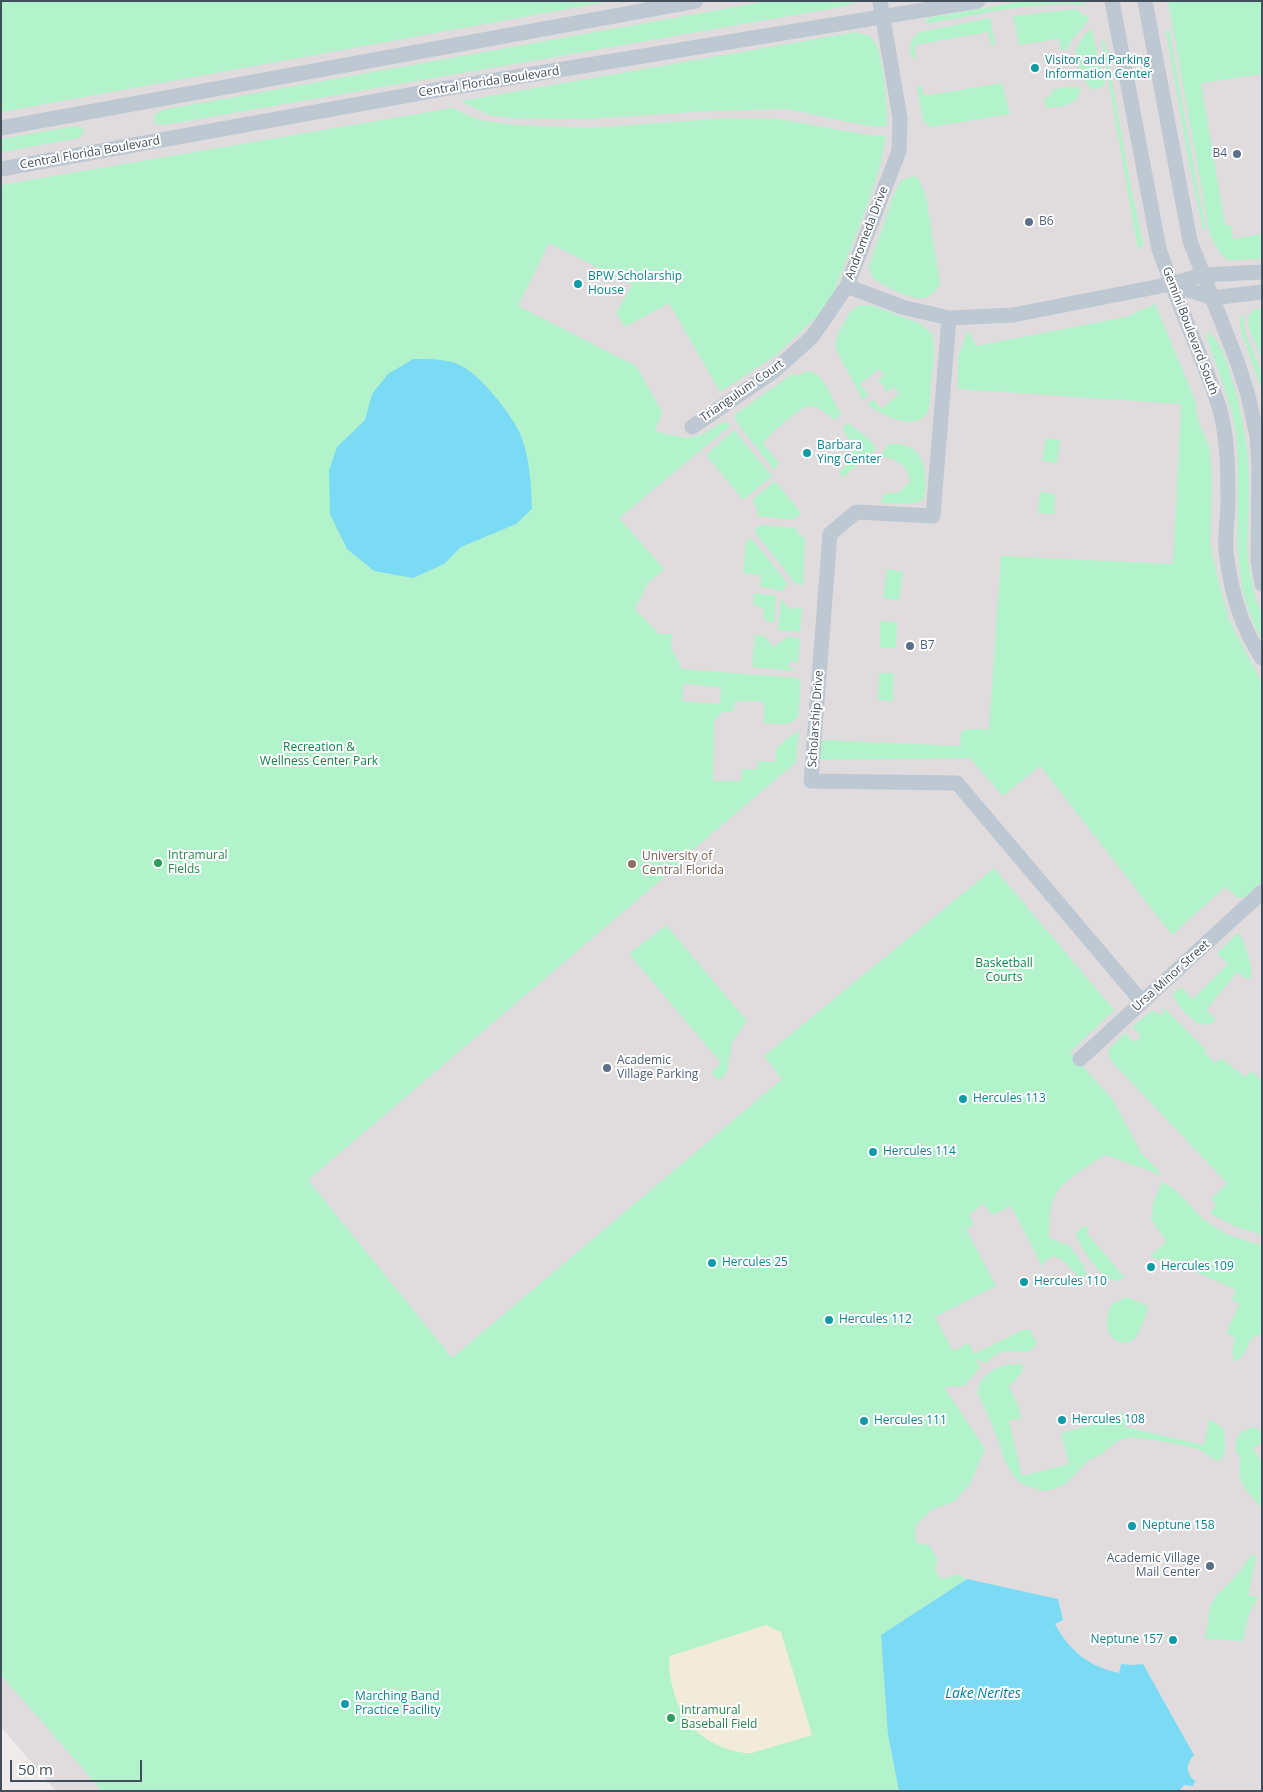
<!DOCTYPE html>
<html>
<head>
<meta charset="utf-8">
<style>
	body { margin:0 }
	#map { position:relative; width:1263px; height:1792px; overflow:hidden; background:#efebeb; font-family:"Open Sans",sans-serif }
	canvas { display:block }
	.frame { position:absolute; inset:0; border:2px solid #424f5b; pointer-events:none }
	.scale { position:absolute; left:10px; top:1760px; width:132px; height:22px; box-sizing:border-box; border:2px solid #424f5b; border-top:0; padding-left:6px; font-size:15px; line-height:18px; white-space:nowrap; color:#424f5b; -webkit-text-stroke:4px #fff; paint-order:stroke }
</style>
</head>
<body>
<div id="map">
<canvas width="1263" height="1792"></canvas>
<div class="frame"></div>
<div class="scale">50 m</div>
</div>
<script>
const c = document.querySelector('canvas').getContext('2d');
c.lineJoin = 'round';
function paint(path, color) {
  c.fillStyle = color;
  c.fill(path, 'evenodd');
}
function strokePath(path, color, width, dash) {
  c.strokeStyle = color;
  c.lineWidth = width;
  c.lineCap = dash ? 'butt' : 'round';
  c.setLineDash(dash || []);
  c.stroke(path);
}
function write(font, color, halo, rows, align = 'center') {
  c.font = font + ' "Open Sans",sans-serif';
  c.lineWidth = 4;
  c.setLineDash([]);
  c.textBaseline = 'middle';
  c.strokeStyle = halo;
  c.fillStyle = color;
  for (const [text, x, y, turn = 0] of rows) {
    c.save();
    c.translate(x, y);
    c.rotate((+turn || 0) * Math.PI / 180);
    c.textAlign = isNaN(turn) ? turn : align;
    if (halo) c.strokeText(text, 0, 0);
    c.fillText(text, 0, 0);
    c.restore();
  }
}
const education = new Path2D(`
	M1,1h1261v1790h-1206l-55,-64z`);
const green = new Path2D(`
	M1,1h610l-610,111z
	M768,1h91l-13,5 -682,119 -7,-1 -3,-4 1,-5 7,-5z
	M1024,1h60v4c-47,-5 -111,11 -159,19l2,-6z
	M1168,1h94v73l-61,9 24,142h6l2,14 29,-5v25c-34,-1 -35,11 -52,-24z
	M1077,9l5,6 5,1 2,4 -18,21 -3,8 -7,1 -2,-11 -40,6 -6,-29z
	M990,18l5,26 -2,2 -2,-1 -3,-13 -73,13v15l-4,-4c-2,-12 -1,-17 9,-24z
	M1091,28l14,57 -12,5 -4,-3c-14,-26 -22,-35 2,-59z
	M1169,29l29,162 9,39 -4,-1 -13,-60 -24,-137z
	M856,32c7,2 12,2 17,8 11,13 14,68 14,86h-19l-81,-17 -78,2 -123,8 -75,-1 -22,-3 -28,-14z
	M1101,39l4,3 1,5 25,141 12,56 -5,6z
	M1002,83l8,31 -79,13 -8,-6 -6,-33 3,-4 4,12z
	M1067,87h12l1,4c-4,16 -19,15 -34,17l-2,-10 8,-2 -1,-6z
	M452,108l27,12 37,5 74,3 138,-10 51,1 89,16 18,1 -5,27 -14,43 -38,99 -54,51 -55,36 -51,-89 -44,24 -9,-14 16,-28 -83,-42 -31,63 118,60 26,46 -7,19c33,8 38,12 67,-9l6,1 2,3 -111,92 45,51 -17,15 -12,25 24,25h13l-1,13 11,22 115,9 4,5 -3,34c-9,10 -22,7 -34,6v-19l-3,-3h-26l-2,11h-11l-8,9 -1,60h28l1,-12h15l1,-8 17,1 1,-13 10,-10 13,-8 -3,31 -108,92 1,2 -381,324 144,178 330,-279 -18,-23 230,-188 120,142 -44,42 43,48 29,54 22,22 -59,-21c-13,8 -43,26 -50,40 -6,10 -6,31 -6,43l21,8 13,19 3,9 -3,9 -19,-22 -10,-5 -8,4 -4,6 -31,-60 -19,9 -9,-11 -14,11 5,9 -8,5 30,57 -61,31 18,34 16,-8 5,11 51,-25 7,2 -2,3 6,5v6l-5,6c-20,3 -28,-6 -45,12l-10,-4 4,9 -16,18 -20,1 41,62 -15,35 -17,18 -22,8 -16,17 1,16 8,2 4,-1 10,16 -3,9 4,8 5,2 13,-5 10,5 -86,56 7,100 11,56h-797l-101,-116v-1490zM683,684l38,3 -1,17 -38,-3z
	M75,126c5,0 7,1 9,6l-5,6 -78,14v-13z
	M913,176l5,2 8,18 14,88c-4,7 -9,13 -18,14 -9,2 -40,-12 -47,-19 -5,-4 -5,-8 -6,-14l24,-68 8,-17z
	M1155,304l40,96 3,20 11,27 3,31 -2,66 9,40 10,36 33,63v198l-17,16 -7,1 -13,-11 -53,48 -132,-169 -37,30 -33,-38 -151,2 3,-20 138,6 1,-14 7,-3h21l12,-173 172,8 8,-160 -223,-15v-33l10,-26 8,16 150,-29z
	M865,305l8,1 46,17 13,11c4,15 1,32 -1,47 -2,10 1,23 -4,32 -13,20 -47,1 -60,-9l6,-4 8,9 18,-15 -5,-7 -6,5 -10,-12 6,-5 -5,-6 -19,15 8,11 -5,5 -26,-48 -2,-7 3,-12 12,-21 8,-6z
	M1255,309h7v49l-13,-29 -1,-12z
	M1240,316h4c-3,20 14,38 17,58 1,5 1,11 1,16l-22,-61z
	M1208,333c10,4 16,22 19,31 15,44 23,86 22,131 0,22 -3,43 -1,65 2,12 4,26 7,38 2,6 6,12 7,18 1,7 0,15 0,23 -37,-62 -19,-135 -26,-203 -4,-35 -19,-65 -29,-99l-1,-3z
	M810,371c17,6 21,30 32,43l-8,6c-6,-4 -15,-15 -23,-14 -11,0 -35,24 -44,32l-4,5 16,20 -3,3 1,3 -3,1 -36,-46 -4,-9 60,-42 1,3z
	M848,423l21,16 6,8v3l-32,27 -4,-6 9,-7 -1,-4 7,-11 -12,-21z
	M734,430l38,46 -29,24 -37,-45z
	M1046,438l14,2 -3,23 -15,-2z
	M888,444c22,-2 35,8 37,30 1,10 2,17 -3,27l-13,3 -27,-1 -1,-3 4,-6 15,-2 10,-11c-2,-17 -15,-22 -30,-25z
	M775,481l26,32 -7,7 -36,-4 -1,-7 -5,-9z
	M1040,492l15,2 -1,20 -16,-1z
	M760,525l36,3 3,7 6,3 -2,48 -8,-3 -38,-48 -2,-6z
	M751,538l37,46 -6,7 -22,-5 1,-11 -18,-2 3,-31z
	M887,569l16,3 -4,28 -16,-2z
	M754,593l22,3 -2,26h-6l-5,-5 1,-8 -11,-5z
	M781,599l8,9 5,1 8,-2 -2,25 -22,-2z
	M880,621l17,1 -1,26h-16z
	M755,635l9,1 10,11 13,-10 13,1 -2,26 -6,-4 -4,6 8,5 -44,-4z
	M879,673h15l-1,28 -15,-1z
	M666,925l81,96 -15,21 -5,30 -8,9 -8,-8 10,-10 -92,-109z
	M1238,933c7,6 15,36 13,45h-6l-8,-6 -31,38 9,8v3l-5,3c-4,1 -8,1 -12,-1 -9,-5 -23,-19 -25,-29l8,-7 12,12 35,-35 -11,-11z
	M1162,1006l44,44 -2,2 11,11 6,-5 24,19 6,-6 11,9v124l-3,3 3,2v26l-28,-9 -23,-12 -1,-2 6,-7 -5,-6 16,-16 -117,-123 -2,-10 16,-16h4l2,6 6,1 2,-1 2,-5 -7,-7 1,-3 17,-14h3l7,4 3,-3z
	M1162,1182c15,5 30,28 43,38 16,14 37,20 57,25v89c-14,3 -12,9 -18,20 -2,3 -6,6 -10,8l-2,-11 3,-13 -9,-5 13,-29 -7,-4 4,-10 -73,-33 -2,4 -11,-5 13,-11 3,-4 -15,-22 3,-19z
	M1088,1226l1,2 -3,4 38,45c-4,3 -6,5 -11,3 -12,-2 -35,-35 -37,-47l5,-5z
	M1127,1297l21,9c-1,7 -3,12 -6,19 -2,4 -4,10 -8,14 -9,9 -26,0 -27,-12 -1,-8 1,-16 5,-23z
	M1013,1364l10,1 -1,8 -13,13 9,19 3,13 -12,3 13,55 47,-12 -8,-31 56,-15v-4l11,-2 -3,15 79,18 5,-26 15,10 1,23 -5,9c-10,-2 -12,-7 -20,-11 -7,-4 -65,-14 -73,-12 -15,2 -23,19 -37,21l-24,24 -7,4 -13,4 -7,-1 -17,-6 -10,-10 -6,-11 -14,-39 -15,-32c4,-18 19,-26 36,-28z
	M1253,1427l9,4v11l-9,6 9,15v45l-16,-18 -7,-13 1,-19 -4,-8v-10l4,-7z
	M1253,1554l3,3 -8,38 10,3 -9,15 -6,28 -38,-2 5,-32 5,-10 18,-18z`);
const sand = new Path2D(`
	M766,1625l15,7 31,103 -60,18c-22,1 -51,-13 -64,-31 -12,-17 -21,-45 -18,-66z`);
const water = new Path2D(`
	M413,359c17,0 37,-1 52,9 19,12 48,48 56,68 9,22 10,50 11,73l-16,15 -55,23 -17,17 -31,14 -39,-7 -27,-22 -17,-35 -1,-44 8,-23 28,-27 7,-26 16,-20z
	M967,1579l91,20 5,21 -8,4c14,27 35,43 64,49l2,-9 12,1 10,-1 51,91c-8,8 -9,18 1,26l-2,5 -9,-1 -5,6h-280l-11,-56 -7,-100z`);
const street = new Path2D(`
	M1112,1l47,248c11,31 22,60 34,89 10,25 21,50 28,76 7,29 7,61 7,91 -1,15 -3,31 -2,45 4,38 15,77 36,108
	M1145,1l45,240 47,120 11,34 9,41 2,32 -1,93 4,23
	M1,128l695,-127
	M1,169l447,-81 530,-87
	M1171,284l41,14 50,-6
	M847,286l55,21 47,11 64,-3 158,-31 32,-9 59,-3
	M949,318l-16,198 -77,-4 -26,22 -19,247 146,2 185,219
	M692,427l82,-56 38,-34 35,-51 52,-135 1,-33 -20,-117
	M1080,1059l182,-167`);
const markers = [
	[1035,68,5,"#0f9aa8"],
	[1237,154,5,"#5c6f8a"],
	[1029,222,5,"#5c6f8a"],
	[578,284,5,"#0f9aa8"],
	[807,453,5,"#0f9aa8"],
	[910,646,5,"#5c6f8a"],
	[158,863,5,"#2e9e5b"],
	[632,864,5,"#8d6e63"],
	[607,1068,5,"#5c6f8a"],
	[963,1099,5,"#0f9aa8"],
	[873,1152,5,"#0f9aa8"],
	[712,1263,5,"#0f9aa8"],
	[1151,1267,5,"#0f9aa8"],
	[1024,1282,5,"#0f9aa8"],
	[829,1320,5,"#0f9aa8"],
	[1062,1420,5,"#0f9aa8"],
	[864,1421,5,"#0f9aa8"],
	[1132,1526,5,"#0f9aa8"],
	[1210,1566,5,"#5c6f8a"],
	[1173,1640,5,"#0f9aa8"],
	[345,1704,5,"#0f9aa8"],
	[671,1718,5,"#2e9e5b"]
];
const cultureNames = [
	["Visitor and Parking",1045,61],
	["Information Center",1045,75],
	["BPW Scholarship",588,277],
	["House",588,291],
	["Barbara",817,446],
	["Ying Center",817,460],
	["Hercules 113",973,1099],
	["Hercules 114",883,1152],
	["Hercules 25",722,1263],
	["Hercules 109",1161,1267],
	["Hercules 110",1034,1282],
	["Hercules 112",839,1320],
	["Hercules 108",1072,1420],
	["Hercules 111",874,1421],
	["Neptune 158",1142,1526],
	["Neptune 157",1163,1640,"right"],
	["Marching Band",355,1697],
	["Practice Facility",355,1711]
];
const streetNames = [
	["Central Florida Boulevard",489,82,-9],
	["Central Florida Boulevard",90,153,-10],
	["Andromeda Drive",867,233,-69],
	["Gemini Boulevard South",1190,331,69],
	["Triangulum Court",742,391,-35],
	["Scholarship Drive",816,719,-86],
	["Ursa Minor Street",1171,976,-42]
];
const serviceNames = [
	["B4",1227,154,"right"],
	["B6",1039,222],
	["B7",920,646],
	["Academic",617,1061],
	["Village Parking",617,1075],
	["Academic Village",1200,1559,"right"],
	["Mail Center",1200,1573,"right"]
];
const parkNames = [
	["Recreation &",319,748],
	["Wellness Center Park",319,762],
	["Basketball",1004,964],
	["Courts",1004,978]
];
const leisureNames = [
	["Intramural",168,856],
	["Fields",168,870],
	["Intramural",681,1711],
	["Baseball Field",681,1725]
];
const educationNames = [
	["University of",642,857],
	["Central Florida",642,871]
];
const waterNames = [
	["Lake Nerites",983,1694]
];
paint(education, '#e0dcdd');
paint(green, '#b3f3cc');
paint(sand, '#f3ebd9');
paint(water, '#7bdbf5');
strokePath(street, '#bdc8d3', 15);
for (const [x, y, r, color] of markers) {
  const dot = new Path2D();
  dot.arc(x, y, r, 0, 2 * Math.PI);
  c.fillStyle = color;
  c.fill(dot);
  strokePath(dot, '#fff', 2);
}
write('12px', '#0d838f', '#fff', cultureNames, 'left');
write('12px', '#424f5b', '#fff', streetNames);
write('12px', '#4e5e75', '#fff', serviceNames, 'left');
write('12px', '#0c8349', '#fff', parkNames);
write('12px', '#27864d', '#fff', leisureNames, 'left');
write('12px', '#785e54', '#fff', educationNames, 'left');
write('italic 14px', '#027ea0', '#fff', waterNames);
</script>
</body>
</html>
